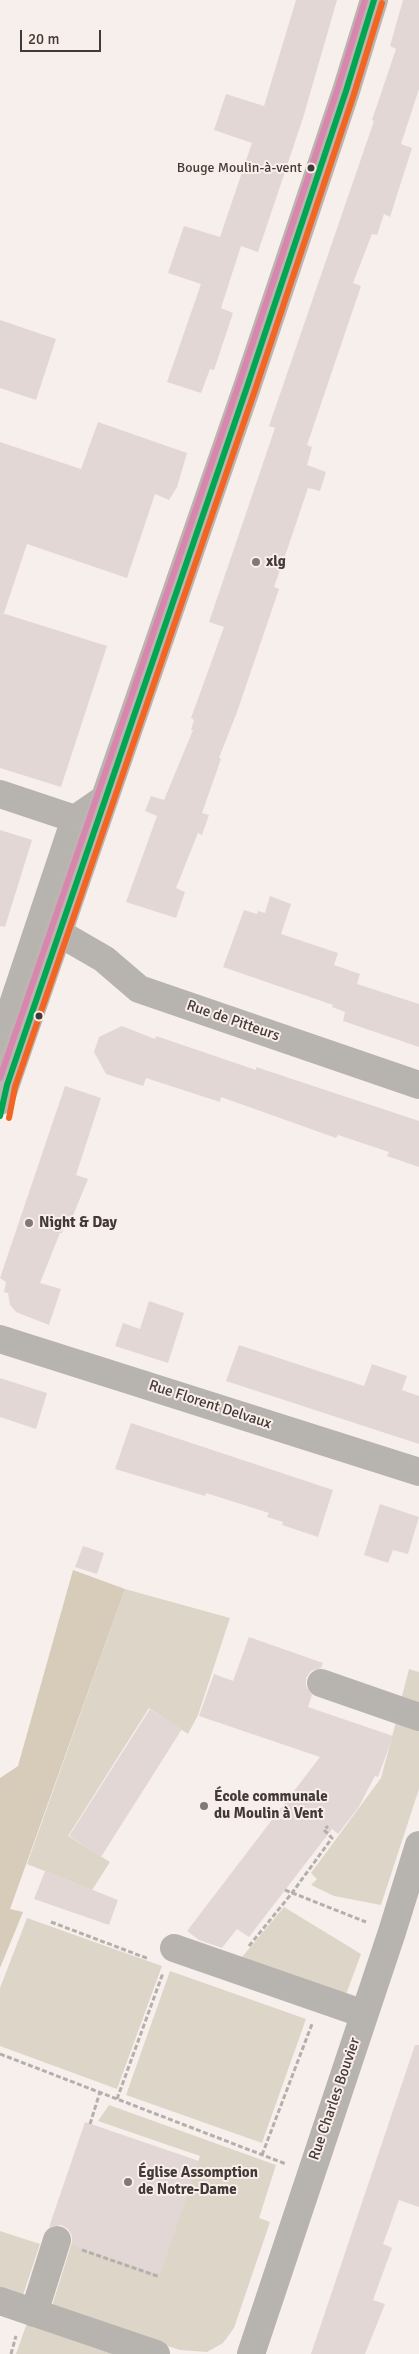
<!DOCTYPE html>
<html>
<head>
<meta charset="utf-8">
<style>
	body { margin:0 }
	#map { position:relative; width:419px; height:2354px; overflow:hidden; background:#f7efec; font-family:Signika,sans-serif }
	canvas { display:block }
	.scale { position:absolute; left:20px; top:30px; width:81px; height:22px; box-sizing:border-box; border:2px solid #403b38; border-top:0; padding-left:6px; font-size:15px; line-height:18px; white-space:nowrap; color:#403b38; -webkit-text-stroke:4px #fbeee8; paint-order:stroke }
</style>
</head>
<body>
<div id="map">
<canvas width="419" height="2354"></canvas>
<div class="scale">20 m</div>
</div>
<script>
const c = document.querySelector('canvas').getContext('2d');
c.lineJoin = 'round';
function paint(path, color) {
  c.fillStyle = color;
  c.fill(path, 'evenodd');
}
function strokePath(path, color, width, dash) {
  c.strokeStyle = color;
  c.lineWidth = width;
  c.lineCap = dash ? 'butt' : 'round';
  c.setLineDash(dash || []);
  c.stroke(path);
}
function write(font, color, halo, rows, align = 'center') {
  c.font = font + ' Signika,sans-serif';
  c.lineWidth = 4;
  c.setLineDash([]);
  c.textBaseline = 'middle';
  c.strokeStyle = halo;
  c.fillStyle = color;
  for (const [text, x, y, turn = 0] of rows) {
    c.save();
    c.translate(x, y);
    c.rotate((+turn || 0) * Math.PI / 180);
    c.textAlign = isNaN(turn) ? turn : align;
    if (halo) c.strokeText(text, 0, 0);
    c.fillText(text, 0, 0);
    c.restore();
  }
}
const green = new Path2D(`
	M125,1589l105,29 -32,97 -10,19 -39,-26 -81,128 42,26 -18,28 -65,-26z
	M409,1669l10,3v37l-19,-5z
	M397,1718l22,8v63l-38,116 -47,-9 -23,-11 6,-6 -6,-6 70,-95z
	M284,1907l77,47 -16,43 -108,-34z
	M27,1918l135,48 -45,123 -117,-43v-58z
	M170,1971l136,48 -44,124 -136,-48z
	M109,2105l167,60 -17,53 11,4 -36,106 -11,15 -16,9 -27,-2 -129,-41 22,-70 88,30 39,-113 -102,-35z
	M0,2231l40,13 -18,54 -22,-8z
	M27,2323l93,31h-104z`);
const forest = new Path2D(`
	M73,1570l52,19 -115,320 13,3 -23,56v-190l18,-12z`);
const building = new Path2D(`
	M296,0h41l-34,118 -45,134 -17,-6 -20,62 12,5 -19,57 -4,-1 -9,24 -34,-11 34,-98 -33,-11 16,-47 36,11 32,-94 -38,-13 12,-36 38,12z
	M403,0h16v89l-18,55 11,4 -22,69 -6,-3 -7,21 -5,-1 -19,49 8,3 -54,159 5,2 -5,18 19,7 -6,19 -12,-3 -22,65 -12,34 5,2 -42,123 -18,46 2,1 -19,54 7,2 -7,20 -4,-2 -22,55 9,4 -9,26 -50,-16 31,-86 -12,-5 6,-15 13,4 29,-70h-2l3,-10 -3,-2 33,-91 -15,-5 66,-194 -6,-2 105,-305 -2,-1 24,-71 -6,-3z
	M0,320l56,19 -20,61 -36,-12z
	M98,422l89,31 -10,34 -8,13 -14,-6 -28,84 -100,-34 -23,69h-2l105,33 -46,141 -61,-19v-326l81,27z
	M0,830l32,10 -27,87 -5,-1z
	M270,896l21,8 -10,30 57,19 -4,12 26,9 -3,10 62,20v43l-76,-26 2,-9 -13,-5 1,-2 -110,-38 21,-57 13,4 1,-3 7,2z
	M122,1026l33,13 1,-3 100,34v-3l163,54v46l-32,-11 2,-4 -51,-17 -2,3 -115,-41 -1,5 -74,-24 -3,8 -37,-12 -12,-22 5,-15z
	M65,1086l36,12 -25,77 12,4 -16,39 -4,-2 -6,17h-2l-20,50 21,6 -12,36 -33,-13 -6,-7 -2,-12 -4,-1 2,-10 -6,-4z
	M149,1301l35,12 -16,50 -53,-17 8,-23 17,6z
	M239,1345l125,41 8,-22 35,12 -5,14 17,6v48l-193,-63z
	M0,1378l47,15 -11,36 -36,-12z
	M131,1423l202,67 -15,47 -36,-12 1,-3 -16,-5 2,-4 -63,-20 -1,3 -90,-27z
	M380,1504l39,13 -11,37 -15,-4 -5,13 -24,-8z
	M83,1546l21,7 -7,21 -22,-7z
	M249,1637l74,26 -2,5 -10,3 -5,7v8l6,9 -4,12 85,29 -15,41 -3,-1 -17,32 -20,26 -6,-5 -83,108 -12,-8 -15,19 -23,-8 -12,-9 133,-174 -121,-41 15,-42 19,7z
	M150,1709l32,20 -81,128 -32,-21z
	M45,1871l73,29 -9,25 -75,-26z
	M415,2045h4v162l-20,-7 -16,44 9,4 -19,52 12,4 -20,50h-54z
	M85,2122l114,39 -39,114 -88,-30v-9l-4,-7 -7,-4 -12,2z`);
const path = new Path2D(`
	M285,1890l81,32
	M51,1922l98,37
	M249,1946l43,-53 40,-55 -8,-8 4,-4
	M0,2054l286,110
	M117,2099l46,-126
	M90,2124l10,-32
	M262,2155l50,-131
	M82,2250l78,27
	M11,2354l5,-18`);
const minor = new Path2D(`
	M0,794l93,31
	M59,933l45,26 35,30 280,96
	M0,1043l75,-224 29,-20
	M0,1339l419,133
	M321,1683l98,34
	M174,1948l190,66
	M0,2301l156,53
	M34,2313l23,-73
	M251,2354l141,-422 27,-87`);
const major = new Path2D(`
	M0,1101l247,-714 99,-296 28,-91`);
const bus1 = new Path2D(`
	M0,1116l7,-31 240,-698 99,-296 28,-91`);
const bus2 = new Path2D(`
	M9,1118l6,-31 240,-697 99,-296 28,-91`);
const bus3 = new Path2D(`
	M0,1078l239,-694 99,-296 27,-88`);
const markers = [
	[311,168,4.5,"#403b38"],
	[256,562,5,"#807a77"],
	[39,1016,4.5,"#403b38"],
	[29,1223,5,"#807a77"],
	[204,1806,5,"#807a77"],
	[128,2182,5,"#807a77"]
];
const busNames = [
	["Bouge Moulin-à-vent",302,168]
];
const poiNames = [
	["xlg",266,562],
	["Night & Day",39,1223],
	["École communale",214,1797],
	["du Moulin à Vent",214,1814],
	["Église Assomption",138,2173],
	["de Notre-Dame",138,2190]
];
const streetNames = [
	["Rue de Pitteurs",233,1021,19],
	["Rue Florent Delvaux",210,1405,18],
	["Rue Charles Bouvier",335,2099,-71]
];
paint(green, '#ded5c9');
paint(forest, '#d7cbb9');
paint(building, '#e3d7d6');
strokePath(path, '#b5afac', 3, [5, 2.5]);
strokePath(minor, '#b7b3af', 28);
strokePath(major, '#bbb4b0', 28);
strokePath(bus1, '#00a651', 6);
strokePath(bus2, '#f26522', 6);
strokePath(bus3, '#d986ae', 6);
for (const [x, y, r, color] of markers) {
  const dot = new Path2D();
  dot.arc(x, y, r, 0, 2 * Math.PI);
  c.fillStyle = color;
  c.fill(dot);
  strokePath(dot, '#fbeee8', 2);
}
write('14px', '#403b38', '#fbeee8', busNames, 'right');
write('bold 15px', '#403b38', '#fbeee8', poiNames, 'left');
write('15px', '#403b38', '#fbeee8', streetNames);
</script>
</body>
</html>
